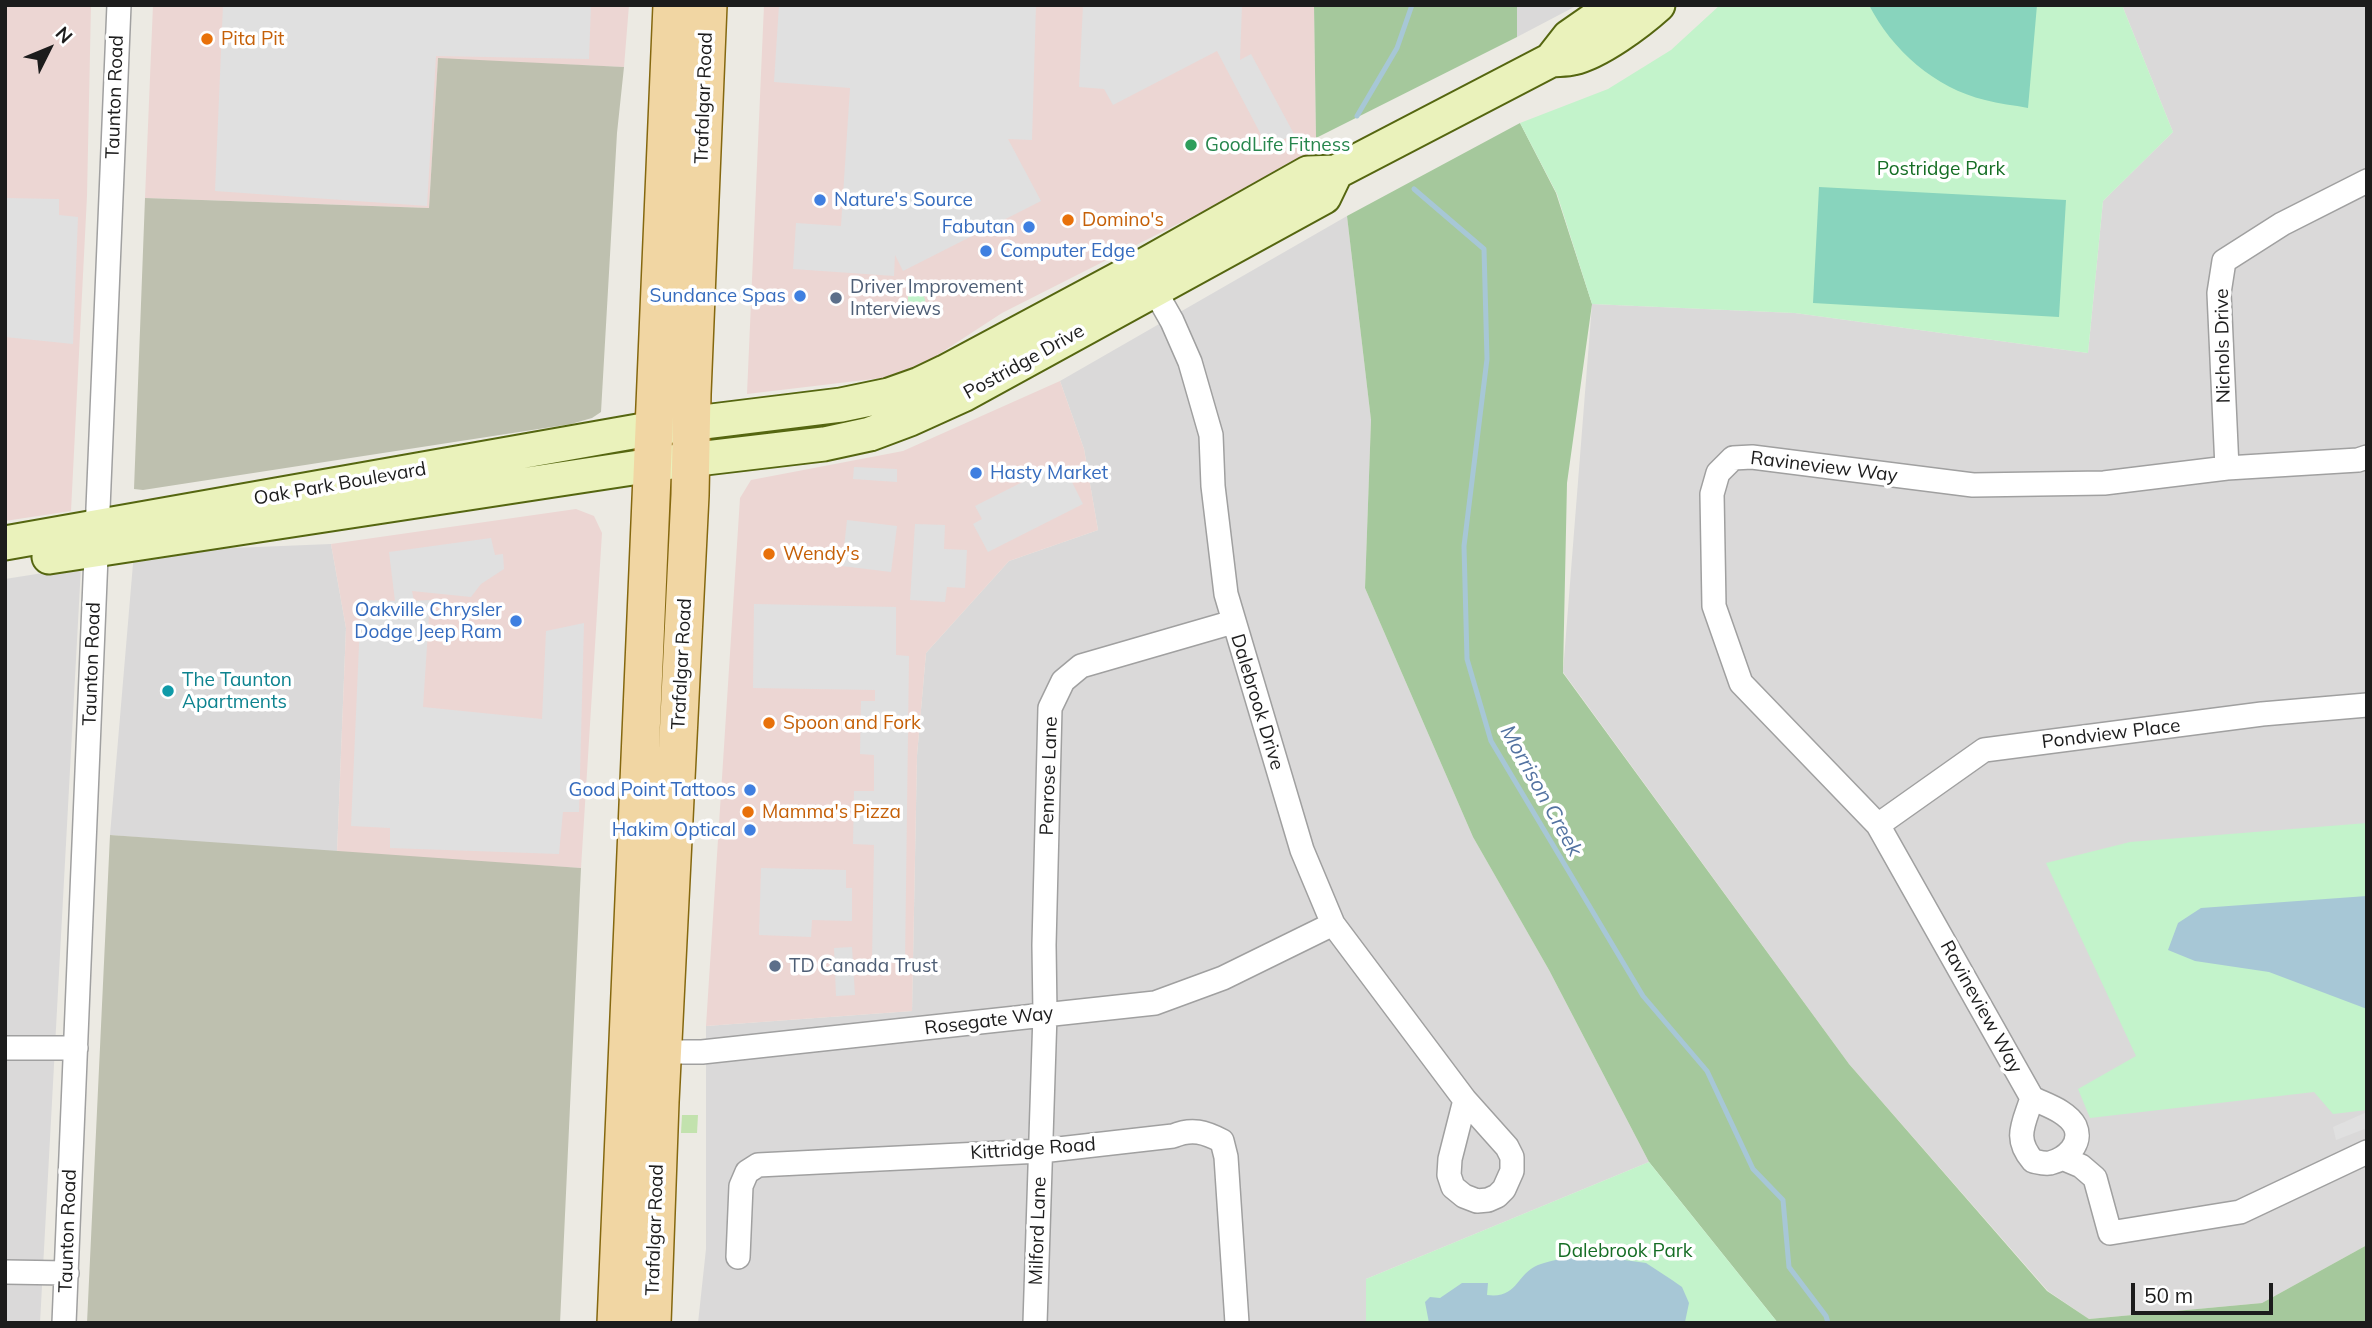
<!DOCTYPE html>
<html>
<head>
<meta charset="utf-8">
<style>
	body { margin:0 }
	#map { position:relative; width:2372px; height:1328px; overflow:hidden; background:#eceae3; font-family:Mulish,sans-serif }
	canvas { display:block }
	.frame { position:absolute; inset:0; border:7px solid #1c1c1c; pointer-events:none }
	.north { position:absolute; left:14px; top:14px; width:70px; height:70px; -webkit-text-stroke:5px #fff; paint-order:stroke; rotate:47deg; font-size:19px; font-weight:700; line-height:28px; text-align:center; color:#1c1c1c }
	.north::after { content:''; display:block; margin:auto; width:24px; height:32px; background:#1c1c1c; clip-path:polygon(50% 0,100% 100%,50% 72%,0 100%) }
	.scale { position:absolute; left:2131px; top:1283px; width:142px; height:32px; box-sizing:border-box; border:4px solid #1c1c1c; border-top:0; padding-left:9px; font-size:21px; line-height:24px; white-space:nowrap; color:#1c1c1c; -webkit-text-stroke:5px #fff; paint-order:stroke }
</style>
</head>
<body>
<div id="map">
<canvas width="2372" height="1328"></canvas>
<div class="frame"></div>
<div class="north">N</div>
<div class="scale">50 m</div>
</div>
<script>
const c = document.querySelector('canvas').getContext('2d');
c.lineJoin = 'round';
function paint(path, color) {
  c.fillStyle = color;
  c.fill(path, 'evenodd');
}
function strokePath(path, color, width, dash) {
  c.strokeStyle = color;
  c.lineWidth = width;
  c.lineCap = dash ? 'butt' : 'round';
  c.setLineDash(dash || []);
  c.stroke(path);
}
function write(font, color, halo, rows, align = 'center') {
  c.font = font + ' Mulish,sans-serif';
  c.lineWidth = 7;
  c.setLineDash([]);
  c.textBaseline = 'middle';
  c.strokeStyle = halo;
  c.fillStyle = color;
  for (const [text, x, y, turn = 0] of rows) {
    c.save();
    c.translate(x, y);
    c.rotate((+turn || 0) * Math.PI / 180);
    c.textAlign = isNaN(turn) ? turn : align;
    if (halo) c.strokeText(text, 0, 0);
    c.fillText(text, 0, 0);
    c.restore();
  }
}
const residential = new Path2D(`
	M1517,5h61l-61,32z
	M2122,5h245v1240l-105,58 -173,16 -41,-28 -199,-227 -286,-392 29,-368 203,9 293,40 15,-152 70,-69z
	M1347,216l24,204 -6,168 108,249 76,133 100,192 -283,117v44h-668l8,-74v-223l206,-15 5,-256 9,-102 83,-92 89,-31 -14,-81 -24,-68z
	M331,544l15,84 -9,225 -227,-18 24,-283z
	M81,567l-41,756h-35v-744z`);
const commercial = new Path2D(`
	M5,5h86l-4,191 -16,315 -66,10z
	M153,5h476l-5,62 -186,-8 -9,149 -284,-10z
	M764,5h550l2,133 -2,17 -312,158 -95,62 -160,19z
	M1060,381l24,68 14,81 -89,31 -83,92 -9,102 -5,256 -206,15 34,-528 11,-18 152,-29z
	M576,509l18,7 8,17 -21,335 -244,-15 9,-225 -15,-84z`);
const construction = new Path2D(`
	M438,58l186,9 -7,66 -16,279 -9,6 -21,6 -428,66 -9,-1 11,-291 284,10z
	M110,835l471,33 -21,455h-473z`);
const grass = new Path2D(`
	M682,1115h16l-1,18h-16z`);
const forest = new Path2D(`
	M1314,5h203v32l-201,101z
	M1520,123l36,70 36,111 -25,179 -4,190 286,391 198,227 42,28 173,-16 105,-58v78h-589l-129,-161 -100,-192 -76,-133 -108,-249 6,-168 -24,-204z`);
const park = new Path2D(`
	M1720,5h402l51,127 -70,69 -15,152 -293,-40 -203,-9 -35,-110 -37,-71 88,-34 63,-39z
	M912,290l9,2 4,7v14l-3,2 -14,-4v-18z
	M2367,823v287l-34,4 -19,-22 -224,26 -12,-29 58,-33 -90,-193 84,-21z
	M1649,1162l129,161h-412v-44z`);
const pitch = new Path2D(`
	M1869,5h168l-9,103c-14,-3 -29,-4 -43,-8 -50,-12 -93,-50 -116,-95z
	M1819,187l247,13 -7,117 -246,-14z`);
const parking = new Path2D(`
	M223,5h368l-2,54 -153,-3 -9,150 -212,-15z
	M779,5h257l-4,135 -24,-1 33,62 -138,70 -8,-16 -1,21 -101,-7 3,-46 45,3 9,-138 -76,-6z
	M1083,5h159l-2,55 11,-6 43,80 -26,14 -51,-97 -104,54 -9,-16 -25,-2z
	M5,198l54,1v16l19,2 -5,127 -68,-7z
	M1062,462l21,42 -95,48 -15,-28 9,-5 -7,-13z
	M854,467l43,2v13l-44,-3z
	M847,520l50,6 -6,46 -49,-6z
	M915,524l30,1 -1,24 23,1 -2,38 -18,-1 -2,15 -35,-2z
	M491,538l4,17 8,-1 1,15 -23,15 -10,13 -59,-6 2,10 16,-1 -7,107 119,12 4,-88 38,-8 -5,189h-16l-4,42 -169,-6v-20l-39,-2 10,-226 34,1 -6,-49z
	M754,604l142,3v48l13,1 -4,307 -33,-1 2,-117 -21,-1 1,-53h20v-36l-14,-1 1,-53h14v-11l-122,-2z
	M761,868l85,2v18h6v33l-40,-1 -1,17 -52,-2z
	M852,947l3,48 -19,1 -2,-48z
	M2367,1112v16l-31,12 -3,-13z`);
const water = new Path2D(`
	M2367,896v113l-98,-37 -74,-11 -27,-11 10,-27 23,-15z
	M1588,1255l58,8 26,17 10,7 7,16 -4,19 -256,1 -4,-21 5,-5 10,1 22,-15h26l-1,12c31,4 29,-21 51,-30 16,-6 34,-8 50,-10z`);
const stream = new Path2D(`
	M1357,116l40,-68 15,-43
	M1414,189l70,60 3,110 -23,187 3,113 24,82 152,255 64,75 46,98 30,31 6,67 37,49 2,7`);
const street = new Path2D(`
	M1147,277l25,44 18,41 21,73 2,51 13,108 76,256 31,74 132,176 42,47 5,10v14l-8,18 -7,7 -9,4 -11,1 -13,-5 -11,-9 -4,-12 1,-16 15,-59
	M2227,468l-8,-175 5,-32 58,-37 85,-43
	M1878,825l106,-75 278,-36 105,-9
	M5,1048h71
	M652,1052h50l453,-49 68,-25 110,-54
	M2032,1098c-8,26 -19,40 1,63 5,1 11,3 17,2 16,-4 33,-19 25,-37 -8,-15 -29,-21 -43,-28l-154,-273 -137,-142 -27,-77 -2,-112 6,-21 15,-15 19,-1 221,28 131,-2 123,-15 131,-8 9,-3
	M2062,1158l19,8 14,12 15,55 130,-21 127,-60
	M738,1257l3,-71 6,-14 11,-7 283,-14 132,-15c19,-8 32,-4 49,5l4,16 11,166
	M5,1272l62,1
	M64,1323l55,-1318
	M1035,1323l10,-309 -1,-69 6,-237 13,-27 18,-15 152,-44`);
const secondary = new Path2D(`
	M1551,60c7,-1 15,0 22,-2 26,-6 65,-35 85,-53
	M5,543l650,-115 186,-23 48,-10 31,-11 25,-12 196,-105 167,-94 28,-1 215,-112 18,-23 46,-32
	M49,557l623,-95 152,-18 46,-10 40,-15 53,-24 361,-198 12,-25`);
const primary = new Path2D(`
	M616,1323l56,-1318
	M652,1323l8,-221 30,-607 2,-101 16,-389`);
const markers = [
	[207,39,7,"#e8710a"],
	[1191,145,7,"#2e9e5b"],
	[820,200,7,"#3f7fe0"],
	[1068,220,7,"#e8710a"],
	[1029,227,7,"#3f7fe0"],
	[986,251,7,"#3f7fe0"],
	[800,296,7,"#3f7fe0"],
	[836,298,7,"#5c6f8a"],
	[976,473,7,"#3f7fe0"],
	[769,554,7,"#e8710a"],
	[516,621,7,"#3f7fe0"],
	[168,691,7,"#0f9aa8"],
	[769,723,7,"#e8710a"],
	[750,790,7,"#3f7fe0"],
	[748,812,7,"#e8710a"],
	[750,830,7,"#3f7fe0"],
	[775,966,7,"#5c6f8a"]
];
const foodNames = [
	["Pita Pit",221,39],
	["Domino's",1082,220],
	["Wendy's",783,554],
	["Spoon and Fork",783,723],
	["Mamma's Pizza",762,812]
];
const streetNames = [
	["Taunton Road",115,97,-88],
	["Trafalgar Road",704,98,-88],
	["Nichols Drive",2223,346,-91],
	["Postridge Drive",1024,362,-29],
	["Ravineview Way",1824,467,7],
	["Oak Park Boulevard",340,484,-10],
	["Taunton Road",92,664,-88],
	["Trafalgar Road",682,664,-87],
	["Dalebrook Drive",1257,702,73],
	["Pondview Place",2111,734,-7],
	["Penrose Lane",1049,776,-88],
	["Ravineview Way",1981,1007,61],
	["Rosegate Way",989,1021,-7],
	["Kittridge Road",1033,1149,-4],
	["Trafalgar Road",655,1230,-88],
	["Taunton Road",68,1231,-88],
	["Milford Lane",1038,1231,-88]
];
const leisureNames = [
	["GoodLife Fitness",1205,145]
];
const parkNames = [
	["Postridge Park",1941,169],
	["Dalebrook Park",1625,1251]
];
const shopNames = [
	["Nature's Source",834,200,"left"],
	["Fabutan",1015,227],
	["Computer Edge",1000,251,"left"],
	["Sundance Spas",786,296],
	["Hasty Market",990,473,"left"],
	["Oakville Chrysler",502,610],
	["Dodge Jeep Ram",502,632],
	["Good Point Tattoos",736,790],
	["Hakim Optical",736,830]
];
const serviceNames = [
	["Driver Improvement",850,287],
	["Interviews",850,309],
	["TD Canada Trust",789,966]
];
const cultureNames = [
	["The Taunton",182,680],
	["Apartments",182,702]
];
const waterNames = [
	["Morrison Creek",1541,791,61]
];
paint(residential, '#dad9d9');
paint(commercial, '#ecd6d3');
paint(construction, '#bec0af');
paint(grass, '#c2e2ad');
paint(forest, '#a5c89c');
paint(park, '#c3f3cb');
paint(pitch, '#88d4bd');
paint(parking, '#e0e0e0');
paint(water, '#a7c7d6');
strokePath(stream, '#a7c7d6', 5);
strokePath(street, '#a0a0a0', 26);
strokePath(secondary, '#556610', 37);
strokePath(primary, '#85680f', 40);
strokePath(street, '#fff', 23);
strokePath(secondary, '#eaf2bb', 33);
strokePath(primary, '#f1d6a3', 37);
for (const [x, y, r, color] of markers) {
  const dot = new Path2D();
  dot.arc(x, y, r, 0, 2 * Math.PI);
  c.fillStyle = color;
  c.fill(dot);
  strokePath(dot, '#fff', 2.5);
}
write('19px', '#c56008', '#fff', foodNames, 'left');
write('19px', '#1c1c1c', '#fff', streetNames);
write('19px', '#27864d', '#fff', leisureNames, 'left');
write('19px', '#166e25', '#fff', parkNames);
write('19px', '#366cbe', '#fff', shopNames, 'right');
write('19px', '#4e5e75', '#fff', serviceNames, 'left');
write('19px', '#0d838f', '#fff', cultureNames, 'left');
write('italic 21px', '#5373a1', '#fff', waterNames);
</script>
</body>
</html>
